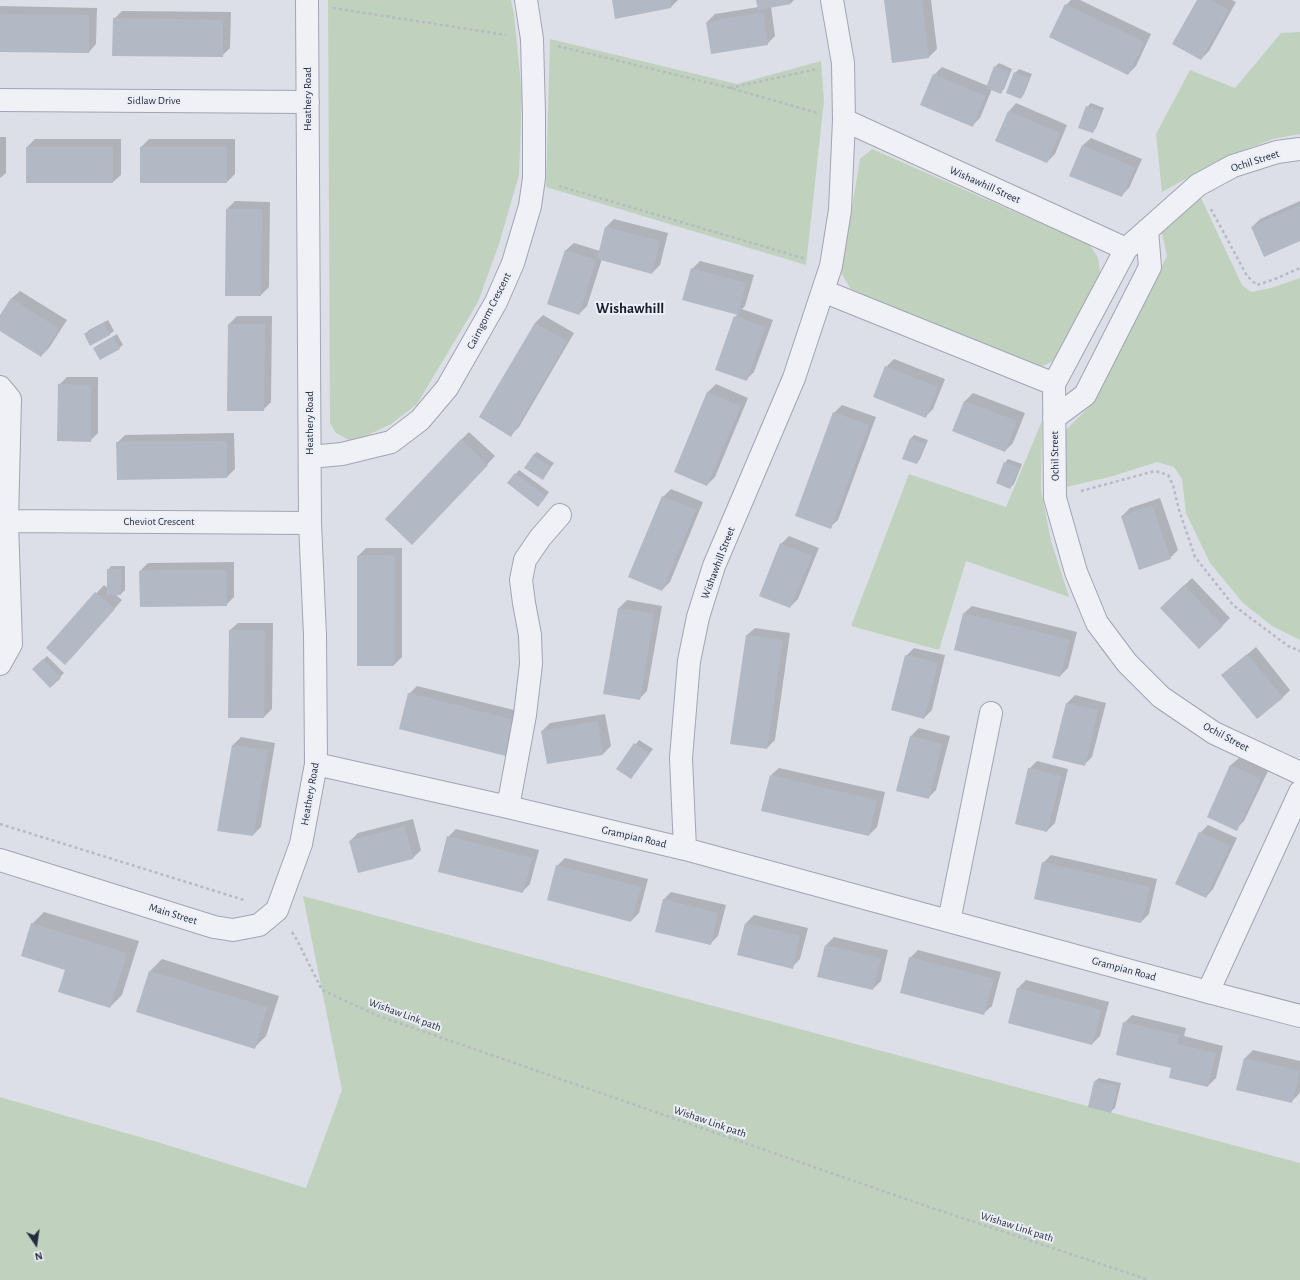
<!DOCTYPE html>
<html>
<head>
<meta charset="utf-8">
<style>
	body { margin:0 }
	#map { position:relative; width:1300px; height:1280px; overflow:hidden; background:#dcdfe8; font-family:"Alegreya Sans",sans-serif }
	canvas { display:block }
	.north { position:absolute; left:16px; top:1224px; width:40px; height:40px; -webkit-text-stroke:3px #ebeef5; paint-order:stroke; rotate:167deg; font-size:11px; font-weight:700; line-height:16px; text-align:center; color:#252b3f }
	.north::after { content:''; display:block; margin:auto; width:14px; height:18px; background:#252b3f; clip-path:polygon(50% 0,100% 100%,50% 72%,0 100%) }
</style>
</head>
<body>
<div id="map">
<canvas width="1300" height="1280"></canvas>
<div class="north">N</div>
</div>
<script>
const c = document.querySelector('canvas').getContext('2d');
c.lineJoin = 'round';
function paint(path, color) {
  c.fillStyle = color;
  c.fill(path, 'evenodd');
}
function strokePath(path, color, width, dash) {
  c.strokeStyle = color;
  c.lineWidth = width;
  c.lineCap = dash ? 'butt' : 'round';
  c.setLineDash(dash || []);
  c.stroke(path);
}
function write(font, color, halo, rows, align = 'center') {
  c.font = font + ' "Alegreya Sans",sans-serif';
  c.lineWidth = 4;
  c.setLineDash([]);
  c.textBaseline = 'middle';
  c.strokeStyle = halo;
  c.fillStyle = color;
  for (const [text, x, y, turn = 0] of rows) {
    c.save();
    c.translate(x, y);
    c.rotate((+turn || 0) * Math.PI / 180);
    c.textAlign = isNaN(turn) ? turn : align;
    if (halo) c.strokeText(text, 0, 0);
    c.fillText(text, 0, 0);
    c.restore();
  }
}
const green = new Path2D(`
	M328,0h183l3,14 8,82 -3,79 -20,69 -21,58 -61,102 -26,20 -27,13 -15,3 -13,-7 -6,-10z
	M1300,32v102l-27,5 -48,18 -63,35 -6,-58 34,-64 45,18 46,-55z
	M550,39l187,45 84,-23 3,40 -18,164 -260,-78z
	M872,149l218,96 8,13 2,14 -41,86 -22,11 -186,-80 -10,-16 19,-114z
	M1201,198l41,87 9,7 20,-4 29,-10v362l-28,-14 -29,-23 -33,-40 -24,-50 -4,-34 -8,-12 -17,-5 -44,14 -51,12 3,-57 25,-25 77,-150 -6,-27z
	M1042,421l-1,69 10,51 18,56 -103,-36 -27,89 -88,-24 58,-152 97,33z
	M303,896l997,267v117h-1300v-183l154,44 152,47 36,-98z`);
const shadow = new Path2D(`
	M613,0h65l-7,7 -55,11z
	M758,0h36l-3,3 -20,4 4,29 -8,8 -60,-22 8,-8 44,-7z
	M885,0h46l6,49 -8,8z
	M1071,0h9l71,34 -15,32 -8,8 -62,-69z
	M1198,0h34l4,2 -27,49 -8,8z
	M0,6l97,2 -1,36 -7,8 -89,-1z
	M122,11l109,1 -1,36 -8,8 -108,-37z
	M999,63l13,6 -8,20 -3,3 -9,-3 -12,29 -8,8 -38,-51 8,-8 46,19 7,-19z
	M1019,69l13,5 -8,20 -3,4 -6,-25z
	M1016,103l51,22 -12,29 -8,8 -38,-51z
	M1091,103l13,5 -8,20 -3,4 -6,-25z
	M0,137h6v36l-6,5z
	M1091,138l51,21 -13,29 -8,8 -38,-51z
	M35,139h86v36l-8,7h-86v-35z
	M149,139h86v35l-8,8h-86v-35z
	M235,201l35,1 -1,85 -8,8 -34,-86z
	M1300,201v39l-48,-13 8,-8z
	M614,219l54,14 -8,32 -8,8 -50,-14 -15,47 -8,8 -13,-64 8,-7 26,8 6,-24z
	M700,261l54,14 -9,31 -3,3 31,11 -19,52 -8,8 -11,-63 3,-3 -46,-45z
	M20,291l47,29 -18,28 -8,8 -41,-27v-12l12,-19z
	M543,315l31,18 -55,94 -8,8 -31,-18 55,-94z
	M237,316h35l-1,86 -8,8 -34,-86z
	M108,320l6,11 -4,3 -19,11 -6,-11 4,-4z
	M117,334l6,11 -4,3h-25l4,-3z
	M894,359l51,20 -12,30 -8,8 -39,-50z
	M67,377h31v56l-8,8 -31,-56z
	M716,384l32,14 -33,79 -8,8 -32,-13 33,-80z
	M973,393l52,20 -12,30 -8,8 -52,-20 12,-30z
	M842,405l34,12 -38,103 -8,7 4,-114z
	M469,432l26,24 -75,80 41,-96z
	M234,433l1,36 -8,8 -110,-34 8,-8z
	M914,435l14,5 -8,19 -3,4 -14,-5 8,-20z
	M537,452l17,11 -12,16 -9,-24z
	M1008,459l14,5 -8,20 -4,4 -5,-25z
	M519,470l30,22 -7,10 -34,-19z
	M671,489l32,13 -33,80 -8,8 1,-93z
	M1160,498l18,52 -8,8 -48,-42 8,-8z
	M789,536l30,12 -21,51 -8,8 -9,-63z
	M366,548h36v109l-8,8 -36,-109z
	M234,562v35l-8,8 -86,-34 8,-8z
	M111,566h14v24l-4,4h-6l7,6 -49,56 -26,-9 57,-62 4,3v-18z
	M1192,578l38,40 -8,8 -53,-26z
	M627,600l35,6 -15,85 -8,8 -34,-6 14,-85z
	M972,606l105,26 -9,36 -8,8 -96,-63z
	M238,623h35l-1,86 -8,8 -34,-87z
	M755,628l35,5 -15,107 -8,8 -36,-5 16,-108z
	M1256,647l34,43 -8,8 -59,-23z
	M914,648l31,7 -13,55 -8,8 -18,-62z
	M47,656l17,17 -14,14 -16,-18z
	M417,686l105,26 -9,35 -8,8 -96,-61z
	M1075,695l31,8 -14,54 -8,8 -17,-62z
	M605,714l6,32 -8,8 -61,-23 8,-8z
	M919,728l31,8 -14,54 -8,8 -31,-8 14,-54z
	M241,737l34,6 -14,84 -8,8 -20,-90z
	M639,740l14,9 -22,29 -14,-10z
	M1239,758l29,13 -24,50 -8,8 -28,-13 23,-51z
	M1037,761l31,8 -13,54 -8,8 -18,-62z
	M779,768l106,24 -8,35 -8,8 -98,-60z
	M413,819l8,31 -8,8 -63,-17 8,-8z
	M1208,825l29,13 -24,51 -7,8 -6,-64z
	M456,829l83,21 -9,34 -8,8 -74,-55z
	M1051,855l106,24 -8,35 -8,8 -98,-59z
	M565,858l83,21 -9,34 -8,8 -74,-55z
	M671,892l55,13 -8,31 -8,8 -47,-44z
	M44,912l95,29 -17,54 -12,12 -43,-37 -35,-46z
	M754,915l54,13 -8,31 -8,8 -46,-44z
	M834,937l54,13 -7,31 -8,8 -47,-44z
	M918,950l83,22 -9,34 -8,7 -74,-55z
	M162,959l117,37 -13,40 -12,12 -104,-77z
	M1026,980l83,22 -9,34 -8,8 -83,-21 9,-35z
	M1132,1015l54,13 -2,8 39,10 -7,32 -8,8 -36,-19 -48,-44z
	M1253,1050l47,11v30l-1,3 -8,8 -46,-44z
	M1099,1078l22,5 -6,25 -4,3 -16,-30z`);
const building = new Path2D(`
	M612,0h58l1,8 -56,11z
	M756,0h34l1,4 -33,6z
	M884,0h38l7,58 -37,5z
	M1197,0h13l19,10 -28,50 -29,-16z
	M1065,4l79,38 -16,33 -79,-38z
	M763,12l5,33 -57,9 -5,-32z
	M0,14l89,1v38l-89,-1z
	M113,18l110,2v37l-111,-1z
	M994,66l15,6 -8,22 -15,-6z
	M1014,72l15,6 -8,21 -15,-6z
	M933,74l52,22 -12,31 -53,-22z
	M1086,106l15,6 -8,21 -15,-5z
	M1008,111l52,22 -13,30 -52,-22z
	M1082,145l53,22 -13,30 -53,-21z
	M26,147h87v36h-87z
	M140,147h87v36h-87z
	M1300,205v36l-36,16 -13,-30z
	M226,209h36l-1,87h-36z
	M605,227l55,14 -8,33 -55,-15z
	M565,250l31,10 -17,55 -32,-11z
	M691,268l55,15 -8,32 -56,-15z
	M11,298l48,31 -18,28 -41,-26v-16z
	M734,316l31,11 -18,54 -32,-11z
	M104,323l6,12 -20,11 -6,-12z
	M535,323l32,18 -56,96 -32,-20z
	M228,324h37l-1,87h-37z
	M113,337l7,12 -20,11 -7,-12z
	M885,366l53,21 -12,31 -53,-21z
	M58,384l33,1v57l-34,-1z
	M707,392l34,14 -34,80 -33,-14z
	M964,401l53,20 -12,31 -53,-21z
	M833,412l36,13 -38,104 -36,-13z
	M910,438l15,6 -8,20 -15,-5z
	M461,439l27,26 -76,80 -27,-26z
	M227,441v37l-110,2 -1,-38z
	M533,455l18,12 -8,13 -19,-12z
	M1004,462l15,6 -9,21 -14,-6z
	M515,473l31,23 -8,11 -31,-24z
	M662,496l34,14 -34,81 -34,-14z
	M1152,505l19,54 -32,11 -18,-54z
	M780,543l32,13 -22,52 -31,-12z
	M376,555l19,1 -1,110h-37v-110z
	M107,569h14v26h-14z
	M158,570h68l1,36 -87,1 -1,-36z
	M1184,585l39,41 -24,23 -39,-41z
	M95,592l20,17 -50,56 -19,-17z
	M618,608l36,6 -14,86 -37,-6z
	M963,613l107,27 -10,37 -106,-27z
	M229,630h36l-1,88h-36z
	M746,635l37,5 -16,109 -37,-5z
	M1247,654l36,44 -26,21 -36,-44z
	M905,655l33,8 -14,56 -33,-9z
	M43,659l18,19 -11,10 -18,-19z
	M408,693l107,27 -9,36 -107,-27z
	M1066,703l32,7 -13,56 -33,-8z
	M598,721l5,34 -56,9 -6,-33z
	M910,736l32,8 -13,55 -33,-8z
	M634,743l16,10 -19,26 -15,-10z
	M232,745l36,5 -15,86 -36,-5z
	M1230,765l31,14 -24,52 -30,-14z
	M1028,768l33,8 -14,56 -32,-8z
	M770,775l107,25 -8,36 -108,-25z
	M405,826l8,33 -55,14 -9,-32z
	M1199,832l31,14 -24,52 -31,-14z
	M447,836l85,22 -9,35 -85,-21z
	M1042,862l108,25 -9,36 -107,-24z
	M556,865l85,22 -10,35 -84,-22z
	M663,899l55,14 -7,32 -56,-13z
	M31,923l96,30 -17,55 -52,-16 7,-22 -44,-14z
	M745,923l55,13 -7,33 -56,-14z
	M825,945l56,13 -8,32 -56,-13z
	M909,957l85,22 -10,36 -84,-22z
	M149,971l118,36 -12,42 -119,-37z
	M1017,988l84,22 -9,35 -84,-22z
	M1123,1022l56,13 -2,9 39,9 -8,34 -39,-9 2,-10 -55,-13z
	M1244,1058l56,13 -8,32 -56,-13z
	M1094,1081l24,5 -7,27 -23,-6z`);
const path = new Path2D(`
	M333,8l173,27
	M558,46l172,42 88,25
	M730,88l87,-19
	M559,186l247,73
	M1211,209l36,67 10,9 18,-6 25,-11
	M1081,491l74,-20 13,4 5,10 6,25 16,47 38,48 55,41 12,5
	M0,824l244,76
	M292,932l5,8 25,50 54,25 553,192 220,73`);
const minor = new Path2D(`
	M0,100l308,2
	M844,120l282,129
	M1300,149l-23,3 -44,14 -35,19 -72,64 -72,135 1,114 21,74 21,51 30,40 34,34 53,36 86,40
	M823,291l231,93
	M0,387l10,12 -3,122 4,123 -11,20
	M1054,418l31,-23 65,-128 -3,-37
	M310,457l32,-3 49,-12 29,-22 27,-32 49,-86 17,-39 17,-57 4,-28v-64l-2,-75 -6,-39
	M7,521l303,2
	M316,764l192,43 177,42 523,143 92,24
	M508,807l17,-92 6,-51 -1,-29 -6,-32 -3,-23 4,-20 15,-22 20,-23
	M685,849l-4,-91 8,-97 9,-44 16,-51 80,-188 37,-112 9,-56 4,-90 -1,-57 -11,-63
	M0,860l214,67 19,3 26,-5 18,-15 24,-66 15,-80 -1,-129 -5,-112 -3,-523
	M949,921l42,-208
	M1208,992l92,-200`);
const streetNames = [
	["Heathery Road",308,99,-90],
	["Sidlaw Drive",154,101],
	["Ochil Street",1255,161,-18],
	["Wishawhill Street",985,185,24],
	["Cairngorm Crescent",489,311,-63],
	["Heathery Road",310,423,-90],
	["Ochil Street",1055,456,-91],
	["Cheviot Crescent",159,522],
	["Wishawhill Street",718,563,-69],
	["Ochil Street",1226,737,28],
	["Heathery Road",310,794,-80],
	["Grampian Road",634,837,13],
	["Main Street",173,914,17],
	["Grampian Road",1124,969,15],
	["Wishaw Link path",405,1015,20],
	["Wishaw Link path",710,1122,19],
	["Wishaw Link path",1017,1227,18]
];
const districtNames = [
	["Wishawhill",630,308]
];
paint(green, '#c0d2bd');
paint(shadow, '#0003');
paint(building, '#b3b8c5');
strokePath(minor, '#a1a5b2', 24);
strokePath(path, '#b6bac3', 2.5, [3, 3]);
strokePath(minor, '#eff1f6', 22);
write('11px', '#252b3f', '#ebeef5', streetNames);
write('bold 15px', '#171d2f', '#ebeef5', districtNames);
</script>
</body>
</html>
